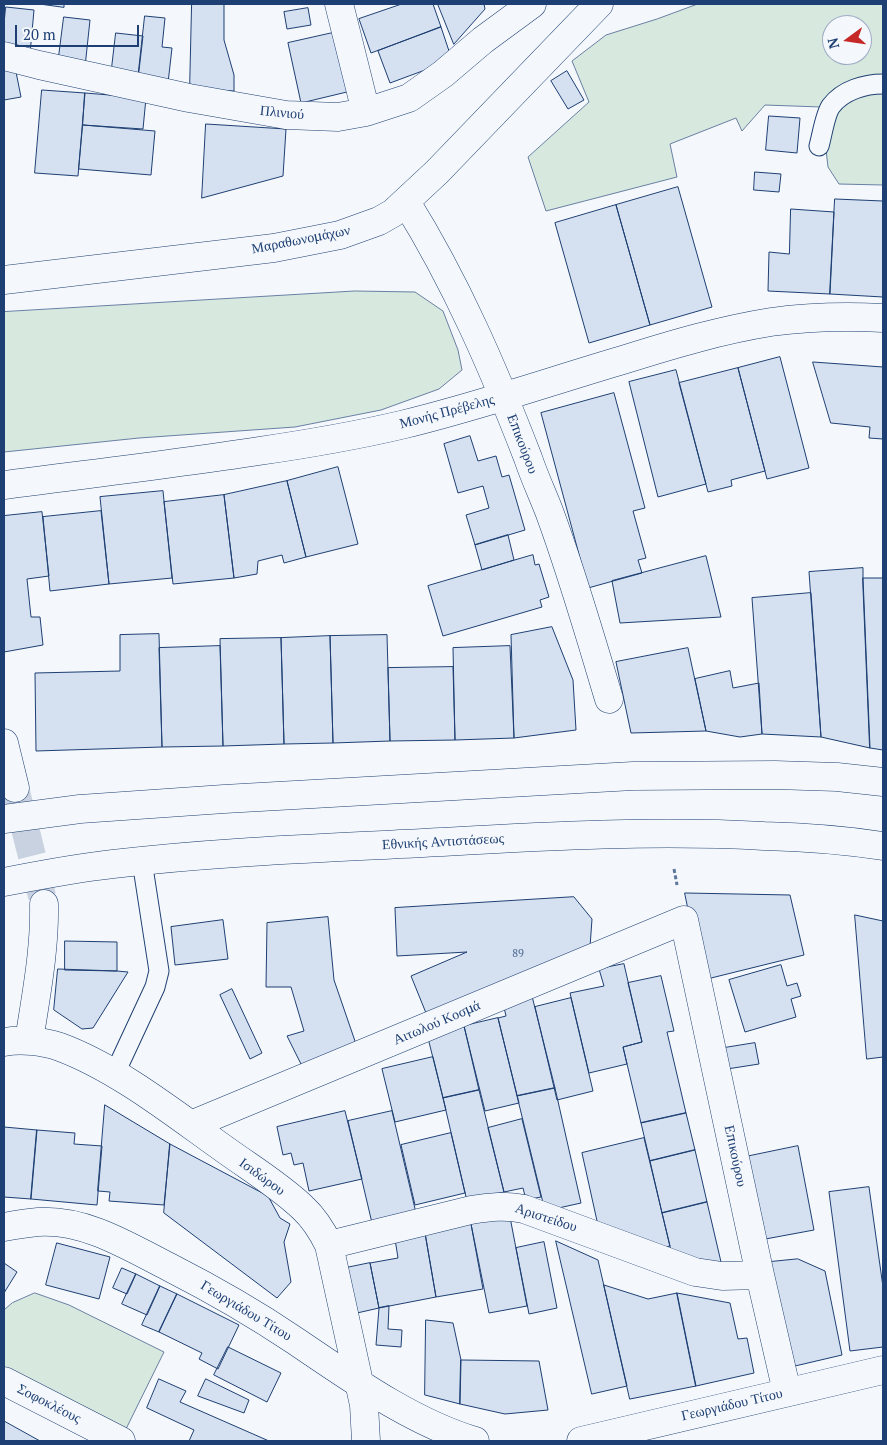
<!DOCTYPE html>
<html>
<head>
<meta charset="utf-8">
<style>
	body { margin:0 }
	#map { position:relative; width:887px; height:1445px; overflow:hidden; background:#f4f7fb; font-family:"PT Serif",serif }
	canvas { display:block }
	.frame { position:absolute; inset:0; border:5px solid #1d3f73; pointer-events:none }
	.north { position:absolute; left:822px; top:15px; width:50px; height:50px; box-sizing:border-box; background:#f4f7fb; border:1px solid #9eadc5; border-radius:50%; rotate:256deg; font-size:14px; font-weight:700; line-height:20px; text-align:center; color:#1d3f73 }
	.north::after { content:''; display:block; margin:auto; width:18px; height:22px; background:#c62828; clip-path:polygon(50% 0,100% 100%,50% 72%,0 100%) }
	.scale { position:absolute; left:15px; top:25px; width:124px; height:22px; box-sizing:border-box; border:2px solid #1d3f73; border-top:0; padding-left:6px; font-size:15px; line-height:18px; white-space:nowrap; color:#1d3f73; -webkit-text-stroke:4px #f4f7fb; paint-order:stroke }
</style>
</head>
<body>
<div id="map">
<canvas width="887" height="1445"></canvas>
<div class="frame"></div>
<div class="north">N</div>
<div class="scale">20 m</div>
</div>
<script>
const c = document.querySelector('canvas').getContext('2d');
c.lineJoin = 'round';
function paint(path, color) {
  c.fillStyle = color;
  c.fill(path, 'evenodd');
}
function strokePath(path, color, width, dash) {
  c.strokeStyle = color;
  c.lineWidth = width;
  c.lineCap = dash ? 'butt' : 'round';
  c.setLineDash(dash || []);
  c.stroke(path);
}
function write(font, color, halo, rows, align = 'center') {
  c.font = font + ' "PT Serif",serif';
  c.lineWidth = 4;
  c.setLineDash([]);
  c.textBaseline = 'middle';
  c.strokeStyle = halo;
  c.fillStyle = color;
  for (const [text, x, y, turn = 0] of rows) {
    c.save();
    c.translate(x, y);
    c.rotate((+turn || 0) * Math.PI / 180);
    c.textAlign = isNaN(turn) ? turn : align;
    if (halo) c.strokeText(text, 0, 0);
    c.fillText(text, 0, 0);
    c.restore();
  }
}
const green = new Path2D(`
	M698,4h185v181l-44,-1 -11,-17 -7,-60 -56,-2 -23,26 -6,-13 -66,26 7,33 -131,34 -18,-54 61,-55 -17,-41 34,-26 51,-16zM832,25h30v30h-30z
	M355,291l60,1 28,19 15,39 4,20 -23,19 -58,21 -86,17 -156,11 -135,14v-140z
	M35,1293l34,12 95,47 -40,81 -120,-62v-61l8,-7z`);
const building = new Path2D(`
	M40,4h24v3z
	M192,4h32v36l10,35v16l-44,-2z
	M402,4h31l8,23 -70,26 -12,-34z
	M438,4h46l1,5 -31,35z
	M6,7l28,3 -4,44 -26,-3v-27z
	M308,8l3,17 -24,4 -3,-17z
	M145,16l20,2 -3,29 10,1 -4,35 -30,-4z
	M64,17l26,3 -5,47 -27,-3z
	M441,27l8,24 -5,12 -54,20 -12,-32z
	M337,32l14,59 -50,12 -13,-60z
	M116,33l27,3 -5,43 -27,-3z
	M15,67l6,30 -17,3v-31z
	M567,71l17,29 -16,9 -17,-28z
	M42,90l43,3 -7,83 -43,-3z
	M85,93l61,5 -3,31 -60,-4z
	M769,116l31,2 -3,35 -31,-3z
	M206,124l80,5 -3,47 -81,22z
	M83,125l72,6 -4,44 -72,-6z
	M755,172l26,2 -2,18 -25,-2z
	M678,187l34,120 -62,18 -34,-120z
	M835,199l48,2v96l-53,-3z
	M616,205l34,120 -61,18 -34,-120z
	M791,209l43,3 -4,82 -62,-3 1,-39 20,2z
	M780,357l29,111 -42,11 -29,-111z
	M813,362l70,5v72l-14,-1 1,-11 -39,-4z
	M738,368l27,103 -34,9 1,6 -24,6 -29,-109z
	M676,370l30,114 -48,13 -29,-115z
	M614,393l31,115 -12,3 13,47 -8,2 4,13 -54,15 -47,-175z
	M470,436l8,25 18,-5 6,21 7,-2 16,55 -50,15 -9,-30 23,-7 -6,-22 -25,7 -14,-49z
	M338,467l20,77 -52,13 -19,-76z
	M287,481l19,76 -22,6 -2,-8 -24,6 -1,13 -23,4 -10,-83z
	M163,491l9,87 -63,6 -9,-87z
	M224,495l10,83 -61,6 -9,-82z
	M101,511l8,73 -59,7 -7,-74z
	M42,512l7,64 -22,3 4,38h9l3,28 -39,7v-136z
	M508,535l6,25 -32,10 -7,-25z
	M533,555l2,10 4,-1 10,33 -9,3 2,7 -99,29 -15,-50z
	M706,556l15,61 -101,6 -8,-42z
	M863,568v10l7,170 -49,-11 -12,-165z
	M863,578h20v172l-13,-2z
	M811,593l10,144 -59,-3 -10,-136z
	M552,627l21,53 3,50 -62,8 -3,-103z
	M159,634l3,113 -126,4 -1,-78 85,-2v-36z
	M387,635l3,106 -57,2 -3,-107z
	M330,636l3,107 -49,1 -3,-106z
	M281,638l3,106 -61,2 -3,-107z
	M220,646l3,100 -61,1 -3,-99z
	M510,646l4,92 -59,2 -2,-92z
	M688,648l18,83 -75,2 -15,-71z
	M453,667l2,73 -65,1 -2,-73z
	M730,671l3,17 26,-5 3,51 -22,3 -34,-6 -11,-52z
	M685,893l105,2 14,60 -101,25z
	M574,897l18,22 -2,28 -164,66 -15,-37 56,-24 -70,4 -2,-48z
	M855,915l28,6v136l-16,2z
	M328,917l6,63 22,64 -54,22 -15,-30 17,-5 -13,-44h-25l1,-64z
	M223,920l5,39 -53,6 -4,-38z
	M65,941l52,1v29l-52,-1z
	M624,964l18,78 -19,5 4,17 -38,9 -19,-80 34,-7 -5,-17z
	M781,965l6,21 10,-3 4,13 -10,3 5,18 -51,15 -16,-52z
	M58,969l59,2 11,1 -35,56 -11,1 -28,-19z
	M661,976l13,55 -7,1 19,81 -45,10 -18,-76 19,-5 -14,-59z
	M232,989l30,64 -12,6 -30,-64z
	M532,996l23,92 -38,8 -19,-78 8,-2 -3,-13z
	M571,998l22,93 -36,9 -22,-93z
	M498,1018l21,85 -34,8 -21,-85z
	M464,1026l15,64 -36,8 -16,-64z
	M755,1043l4,21 -32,5 -3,-21z
	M433,1057l13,53 -51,12 -13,-53z
	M555,1088l26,115 -36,8 -28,-115z
	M479,1090l25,102 -37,9 -24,-103z
	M105,1105l65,39 -6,61 -55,-4 1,-9 -12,-1z
	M345,1111l17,68 -53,12 -6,-28 -9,2 -3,-12 -8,2 -6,-28z
	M392,1111l24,102 -44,10 -24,-102z
	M686,1113l9,37 -45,11 -9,-38z
	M522,1119l19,78 -15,3 -3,-12 -19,4 -16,-64z
	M4,1127l33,3 -6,69 -27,-2z
	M37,1130l38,3 -1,11 28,2 -5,59 -66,-6z
	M451,1133l14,60 -50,12 -14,-60z
	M644,1138l26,108 -16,3 -55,-19 -17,-77z
	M170,1144l98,52 12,22 10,6 -6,18 7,40 -14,16 -113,-85z
	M798,1146l16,84 -54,10 -15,-83z
	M695,1150l12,52 -45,11 -12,-52z
	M869,1187l14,100v60l-33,4 -21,-159z
	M707,1202l14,60 -4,5 -45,-12 -10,-42z
	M510,1217l17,89 -38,7 -18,-89z
	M471,1224l12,65 -47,8 -11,-64z
	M425,1233l11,64 -57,11 -9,-45 28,-5 -3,-19z
	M556,1241l42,19 29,126 -35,8z
	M544,1242l13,66 -28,6 -13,-66z
	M57,1243l53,14 -11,42 -53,-14z
	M798,1259l27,12 17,84 -47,11 -25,-104z
	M4,1263l13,9 -13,21z
	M370,1263l9,45 -22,5 -16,-44z
	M122,1268l14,6 -9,20 -14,-6z
	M136,1274l24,12 -13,29 -25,-11z
	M604,1285l44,14 29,-6 19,93 -66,13z
	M160,1286l17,8 -18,38 -17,-7z
	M677,1293l53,10 8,36 9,-1 7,35 -58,13z
	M177,1294l62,31 -21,44 -19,-10 3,-6 -43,-21z
	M389,1306l-1,23 14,1 -1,17 -25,-2 3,-37z
	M426,1320l27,3 8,37 -1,44 -35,-9z
	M228,1347l53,26 -14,29 -53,-27z
	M461,1360l78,1 9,49 -43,4 -45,-10z
	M159,1379l27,12 -6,11 89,39h-80l5,-11 -47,-22z
	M206,1379l43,21 -5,13 -46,-17z
	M4,1421l36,20h-36z`);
const minorTunnel = new Path2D(`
	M15,788l29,116`);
const path = new Path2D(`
	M674,869l3,16`);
const service = new Path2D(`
	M819,146c3,-10 6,-32 12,-40 12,-16 34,-22 52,-22
	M115,1073l40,-86 4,-16 -17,-110`);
const minor = new Path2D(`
	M339,4l27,108
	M4,56l35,9 150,33 97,17 52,2 28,-5 43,-14 34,-24 40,-34 49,-36
	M406,202c50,80 88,168 122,256 6,18 14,35 21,53 23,62 41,125 60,188
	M4,280l270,-32 66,-13 39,-14 14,-8 44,-41 162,-168
	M4,485c85,-11 170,-21 255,-34 48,-7 95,-15 142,-26 76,-18 150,-44 225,-66 48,-15 95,-29 145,-37 37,-5 74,-6 112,-4
	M4,743l11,45
	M29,1041c7,-46 16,-91 15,-137
	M4,1042c17,-3 39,-1 56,5 59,22 116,68 167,104 25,18 53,35 76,57 11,10 19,23 26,37l35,160 2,36
	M191,1125l493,-205 76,355 27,117
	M4,1227c11,-2 22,-4 34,-5 47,-3 90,24 131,45 43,22 85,46 125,73 55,37 117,82 181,101
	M329,1245l142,-35c19,-3 35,-5 53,-1l171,63 27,4 38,-1
	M4,1381l117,60
	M581,1441l302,-71`);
const primary = new Path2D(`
	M4,819l76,-10 144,-10 409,-23 142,-1 62,2 46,5
	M4,882c36,-7 72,-14 109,-18 109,-13 218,-16 328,-22 108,-6 215,-12 323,-6 40,1 80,4 119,10`);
const numberNames = [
	["89",518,954]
];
const streetNames = [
	["Πλινιού",282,113,6],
	["Μαραθωνομάχων",301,240,-11],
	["Μονής Πρέβελης",447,412,-15],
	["Επικούρου",522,444,69],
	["Εθνικής Αντιστάσεως",443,842,-3],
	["Αιτωλού Κοσμά",437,1023,-23],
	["Επικούρου",735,1156,78],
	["Ισιδώρου",262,1177,36],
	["Αριστείδου",546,1218,18],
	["Γεωργιάδου Τίτου",246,1311,31],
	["Σοφοκλέους",49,1404,27],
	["Γεωργιάδου Τίτου",732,1405,-13]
];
paint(green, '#d7e8df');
strokePath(green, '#687fa3', 1);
paint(building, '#d5e0f0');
strokePath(building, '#1d3f73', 1);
strokePath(minorTunnel, '#c9d2e0', 28, [28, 14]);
strokePath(service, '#1d3f73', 21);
strokePath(minor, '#1d3f73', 29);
strokePath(primary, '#1d3f73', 29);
strokePath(path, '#5e769c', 3, [4, 2.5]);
strokePath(service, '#f4f7fb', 19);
strokePath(minor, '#f4f7fb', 28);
strokePath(primary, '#f4f7fb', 28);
write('11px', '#4b6792', null, numberNames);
write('14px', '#1d3f73', '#f4f7fb', streetNames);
</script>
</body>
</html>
